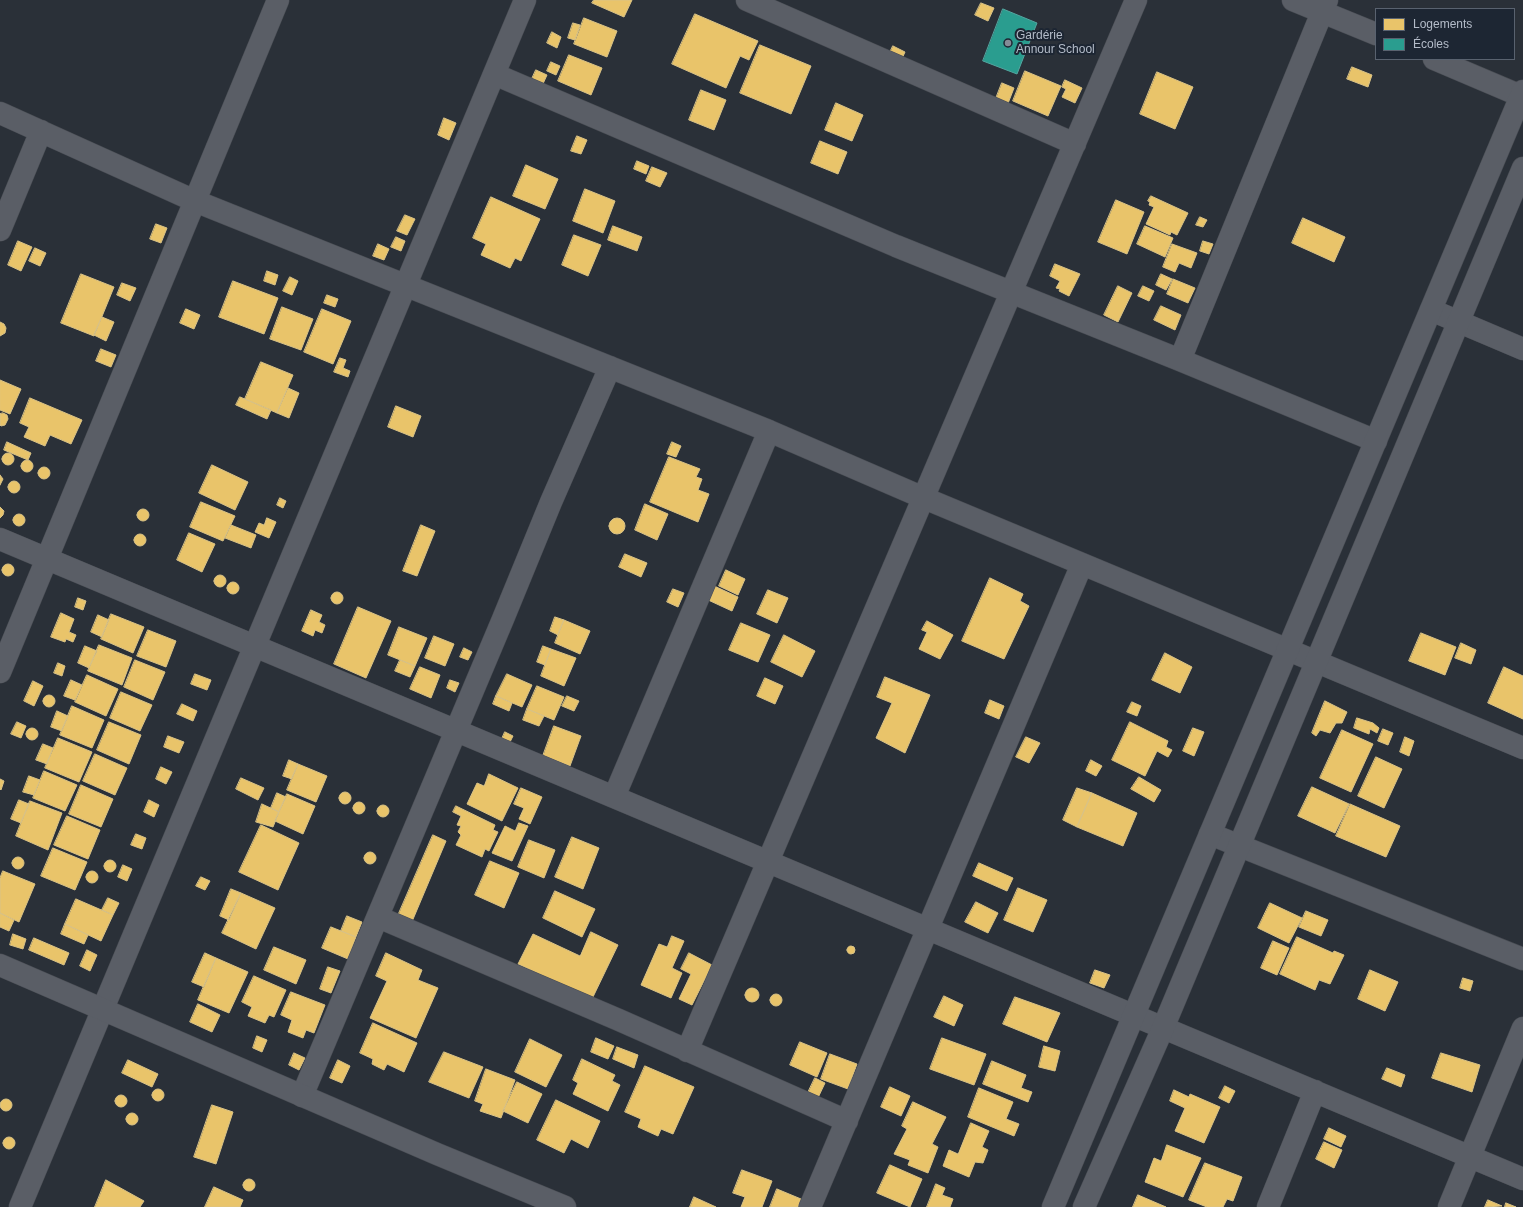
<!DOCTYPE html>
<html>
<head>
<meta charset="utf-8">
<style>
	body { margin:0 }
	#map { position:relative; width:1523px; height:1207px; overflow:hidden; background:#2a3038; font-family:Helvetica,sans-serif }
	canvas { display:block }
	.legend { position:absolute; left:1375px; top:8px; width:140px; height:52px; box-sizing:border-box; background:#1d2633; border:1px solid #59626f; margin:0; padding:5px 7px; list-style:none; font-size:12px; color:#b4bcc9 }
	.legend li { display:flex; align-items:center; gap:8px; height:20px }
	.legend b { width:20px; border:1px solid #59626f }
</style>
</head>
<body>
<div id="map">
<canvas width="1523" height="1207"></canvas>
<ul class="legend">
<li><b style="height:11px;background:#e9c46a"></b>Logements</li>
<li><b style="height:11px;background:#2a9d8f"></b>Écoles</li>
</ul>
</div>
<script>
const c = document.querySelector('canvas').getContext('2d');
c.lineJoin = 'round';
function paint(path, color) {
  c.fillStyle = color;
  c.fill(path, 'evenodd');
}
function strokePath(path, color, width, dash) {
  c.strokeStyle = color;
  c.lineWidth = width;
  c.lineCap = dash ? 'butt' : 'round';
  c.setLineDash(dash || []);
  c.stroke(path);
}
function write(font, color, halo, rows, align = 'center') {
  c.font = font + ' Helvetica,sans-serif';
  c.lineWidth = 4;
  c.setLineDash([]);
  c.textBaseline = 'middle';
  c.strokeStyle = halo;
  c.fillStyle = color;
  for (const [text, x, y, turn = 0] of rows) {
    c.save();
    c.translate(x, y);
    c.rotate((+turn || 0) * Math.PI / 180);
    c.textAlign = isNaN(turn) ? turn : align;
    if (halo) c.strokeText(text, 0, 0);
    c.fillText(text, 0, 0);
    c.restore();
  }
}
const homes = new Path2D(`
	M594,0h38l-8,17 -32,-14z
	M981,3l13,5 -6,13 -13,-6z
	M695,14l63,27 -9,19 -9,-4 -14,32 -54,-24z
	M584,18l33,13 -10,26 -33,-13z
	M573,23l7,2 -5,15 -7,-2z
	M552,32l9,5 -4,11 -10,-5z
	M760,45l51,21 -20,48 -51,-21z
	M893,46l12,6 -5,11 -12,-6z
	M569,55l33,13 -11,27 -33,-14z
	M551,62l9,4 -4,9 -9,-4z
	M1352,67l20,8 -4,12 -21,-8z
	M536,70l11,5 -5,11 -11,-5z
	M1025,71l36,15 -13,30 -35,-15z
	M1157,72l36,15 -18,42 -35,-15z
	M1065,80l17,8 -7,15 -13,-6 4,-8 -4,-2z
	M1002,83l12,5 -7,18 -12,-5z
	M701,90l25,10 -12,30 -25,-10z
	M836,103l27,12 -11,26 -27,-11z
	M444,118l12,5 -7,17 -11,-5z
	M577,136l10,4 -6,14 -10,-3z
	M820,141l27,11 -9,22 -27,-11z
	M637,161l12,5 -3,8 -12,-5z
	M526,165l32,14 -13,30 -32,-13z
	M652,167l15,6 -7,14 -14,-6z
	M585,189l30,12 -12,32 -30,-12z
	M1151,196l37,17 -11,22 -6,-3 -1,3 -24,-11 8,-17 -5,-2 1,-3 -2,-1z
	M491,197l49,22 -19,42 -6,-3 -5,10 -29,-13 5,-11 -13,-6z
	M1116,200l28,12 -17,42 -29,-12z
	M405,215l10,4 -8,16 -10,-4z
	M1200,217l7,3 -4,7 -7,-2z
	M1303,218l42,19 -11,25 -42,-19z
	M156,224l11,4 -6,15 -11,-4z
	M613,226l29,11 -5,14 -29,-11z
	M1145,226l28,12 -8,19 -28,-13z
	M574,235l27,10 -13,31 -26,-11z
	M396,237l9,4 -4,10 -10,-4z
	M18,241l14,6 -11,24 -13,-6z
	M1203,241l10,3 -4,10 -9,-3z
	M378,244l11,5 -5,11 -11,-4z
	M1172,244l25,9 -6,15 -12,-5 -4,9 -12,-5z
	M35,248l11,5 -6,13 -11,-5z
	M1055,264l25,10 -11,22 -10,-5 1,-2 -4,-1 4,-7 -10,-5z
	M267,271l11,4 -3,10 -11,-4z
	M81,274l33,13 -20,49 -33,-13z
	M1161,274l11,5 -6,11 -10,-5z
	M290,277l8,4 -6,14 -9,-4z
	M1173,279l22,9 -7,15 -21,-9z
	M233,281l45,17 -14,36 -45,-17z
	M122,283l14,5 -6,13 -13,-6z
	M1118,286l14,7 -14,29 -14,-7z
	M1143,286l11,5 -5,10 -11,-5z
	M327,295l11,4 -3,8 -11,-4z
	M1161,306l20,9 -6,15 -21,-10z
	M282,307l31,12 -12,31 -31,-11z
	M186,309l14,6 -6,14 -14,-6z
	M322,309l29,12 -18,43 -29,-12z
	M102,317l12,5 -8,19 -12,-6z
	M0,322l4,2 2,4 -1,5 -5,3z
	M101,349l15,6 -5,12 -15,-6z
	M340,358l6,2 -3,8 7,3 -2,6 -14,-5z
	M261,362l32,13 -16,38 -32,-14z
	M0,380l21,9 -11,25 -10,-4z
	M288,388l11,5 -10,25 -12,-5z
	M240,397l31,13 -4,9 -31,-14z
	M30,398l52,22 -11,24 -21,-9 -5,11 -21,-9 5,-10 -9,-4z
	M396,406l25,10 -8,21 -25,-10z
	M3,413l4,2 1,4 -3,6 -4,1 -1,-1v-11z
	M7,442l24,11 -3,7 -24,-10z
	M672,442l9,4 -5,11 -9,-3z
	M2 459a6 6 0 1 1 12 0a6 6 0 1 1-12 0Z
	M669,457l31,12 -4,8 6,2 -4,11 11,4 -11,28 -48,-20z
	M21 466a6 6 0 1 1 12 0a6 6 0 1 1-12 0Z
	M212,465l36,17 -13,28 -36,-17z
	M38 473a6 6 0 1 1 12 0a6 6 0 1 1-12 0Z
	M0,475l3,4 -3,6z
	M8 487a6 6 0 1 1 12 0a6 6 0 1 1-12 0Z
	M280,498l6,3 -3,7 -6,-3z
	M201,502l34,14 -12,25 -33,-14z
	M645,504l23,10 -11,26 -22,-10z
	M0,507l4,4 -1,4 -3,3z
	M137 515a6 6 0 1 1 12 0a6 6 0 1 1-12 0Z
	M13 520a6 6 0 1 1 12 0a6 6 0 1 1-12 0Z
	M609 526a8 8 0 1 1 16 0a8 8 0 1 1-16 0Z
	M267,518l9,4 -7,16 -14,-6 4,-9 5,2z
	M231,525l25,10 -5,13 -26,-10z
	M421,525l14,6 -18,45 -14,-5z
	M189,533l26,11 -13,28 -25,-12z
	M134 540a6 6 0 1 1 12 0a6 6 0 1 1-12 0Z
	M625,554l22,9 -6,14 -22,-10z
	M2 570a6 6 0 1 1 12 0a6 6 0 1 1-12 0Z
	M726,570l19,9 -7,16 -19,-9z
	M214 581a6 6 0 1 1 12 0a6 6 0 1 1-12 0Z
	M990,578l33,16 -3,7 9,5 -25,53 -42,-18z
	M227 588a6 6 0 1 1 12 0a6 6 0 1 1-12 0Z
	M712,585l26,12 -6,14 -26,-12z
	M673,589l11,4 -6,14 -11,-5z
	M768,590l20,8 -11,25 -20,-9z
	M331 598a6 6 0 1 1 12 0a6 6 0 1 1-12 0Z
	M78,598l8,3 -3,9 -8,-3z
	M358,607l33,14 -25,57 -32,-14z
	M311,610l11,5 -3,7 6,3 -3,8 -7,-3 -2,6 -11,-5z
	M61,613l13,6 -5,13 7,3 -3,7 -7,-3 -1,3 -14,-5z
	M111,614l33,13 -11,26 -32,-14z
	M98,615l11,5 -7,17 -11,-5z
	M555,617l9,3 -6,15 -8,-4z
	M564,620l26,11 -10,23 -25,-11z
	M927,621l26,14 -13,24 -21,-10 8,-17 -5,-2z
	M741,623l29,12 -12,27 -29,-12z
	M399,627l28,11 -12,28 -27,-11z
	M148,630l28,11 -10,26 -29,-11z
	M1421,633l35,14 -11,28 -36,-14z
	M784,635l31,16 -13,26 -31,-15z
	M434,636l20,8 -9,22 -20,-8z
	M1461,643l15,7 -5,14 -16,-6z
	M99,645l33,13 -10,27 -34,-14z
	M85,646l12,5 -8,17 -11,-5z
	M543,646l8,3 -6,16 -8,-3z
	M464,648l8,4 -4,8 -8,-3z
	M551,649l25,9 -12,28 -23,-10z
	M1165,653l27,14 -12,26 -28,-13z
	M135,660l30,12 -12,28 -29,-13z
	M400,660l15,6 -5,11 -15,-6z
	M58,663l7,3 -3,10 -8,-3z
	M420,667l20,8 -9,23 -21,-9z
	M1504,667l19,9v43l-35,-16z
	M195,674l16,6 -4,10 -16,-6z
	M507,674l25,11 -10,22 -26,-11z
	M87,675l31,14 -12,27 -31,-14z
	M885,677l45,18 -25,58 -29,-15 16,-35 -15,-6z
	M765,678l18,8 -8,18 -18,-8z
	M71,680l11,5 -7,15 -11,-4z
	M450,680l9,3 -4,9 -8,-4z
	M33,681l10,5 -9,20 -10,-5z
	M537,686l27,11 -10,23 -27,-11z
	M121,692l31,13 -12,26 -30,-13z
	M43 701a6 6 0 1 1 12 0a6 6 0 1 1-12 0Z
	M496,696l16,7 -3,8 -16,-7z
	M567,696l12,5 -5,10 -12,-5z
	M990,700l14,6 -5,13 -14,-6z
	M1325,701l22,11 -5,11h-6l-6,10 -10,-3 -4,6 -4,-3z
	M1132,702l9,4 -4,10 -10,-4z
	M182,704l15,7 -4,10 -16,-7z
	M72,706l32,14 -12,28 -32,-13z
	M527,709l17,7 -5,10 -16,-6z
	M57,711l11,5 -6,15 -11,-4z
	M1357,718l16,5 6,5 -2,5 -7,-4 -1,5 -15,-6z
	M17,722l9,4 -5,12 -10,-4z
	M109,722l32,13 -12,29 -32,-14z
	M1130,722l38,19 -2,6 6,3 -4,7 -11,-6 -12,25 -33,-16z
	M554,726l27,10 -11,30 -27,-10z
	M26 734a6 6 0 1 1 12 0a6 6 0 1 1-12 0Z
	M1193,728l11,4 -10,24 -11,-5z
	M1383,729l10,4 -5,12 -10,-4z
	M1342,730l31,14 -22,48 -31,-14z
	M505,732l8,4 -4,8 -8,-3z
	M168,736l16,6 -5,11 -15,-6z
	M1026,737l14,6 -11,20 -13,-6z
	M1405,737l9,4 -5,15 -9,-4z
	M58,738l34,14 -13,30 -34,-14z
	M43,744l10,4 -6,16 -11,-4z
	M95,754l32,14 -12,27 -32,-14z
	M1376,757l26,12 -18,39 -26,-12z
	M289,760l9,4 -6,15 -9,-3z
	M1091,760l11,6 -6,10 -10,-5z
	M298,764l29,12 -11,26 -29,-12z
	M161,767l11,5 -6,12 -10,-5z
	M44,771l33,14 -12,26 -32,-13z
	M489,774l29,14 -16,33 -35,-17 10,-21 7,3z
	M29,776l11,4 -6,15 -11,-3z
	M1139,777l22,13 -7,12 -23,-13z
	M241,778l23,10 -6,12 -22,-11z
	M0,779l4,2 -3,9 -1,-1z
	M81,785l32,14 -12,28 -32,-13z
	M1312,787l37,17 -14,29 -37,-17z
	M521,788l21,9 -12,27 -11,-5 5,-11 -10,-4z
	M1077,788l15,5 -15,34 -14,-7z
	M339 798a6 6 0 1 1 12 0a6 6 0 1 1-12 0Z
	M277,793l9,4 -7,15 -8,-4z
	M1092,793l45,20 -14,33 -46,-19z
	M287,794l28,12 -12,28 -28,-13z
	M19,800l10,4 -8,19 -10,-4z
	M149,800l10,5 -5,12 -10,-5z
	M30,801l32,12 -14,37 -32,-14z
	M353 808a6 6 0 1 1 12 0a6 6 0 1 1-12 0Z
	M262,804l17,8 -6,15 -17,-5z
	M1350,804l50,22 -14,31 -50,-21z
	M377 811a6 6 0 1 1 12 0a6 6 0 1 1-12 0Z
	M456,806l39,19 -2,5 5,2 -9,19 -4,-2 -3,8 -26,-12 5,-10 -3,-3 3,-6 -4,-1 4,-9 -8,-4z
	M67,816l33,14 -12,29 -34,-14z
	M519,823l9,3 -16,35 -20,-8 13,-27 10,5z
	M261,825l38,18 -21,47 -39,-18z
	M136,834l10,4 -4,11 -11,-4z
	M433,835l13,6 -35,83 -14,-6z
	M572,837l27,11 -16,41 -28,-12z
	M529,840l26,10 -11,28 -26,-11z
	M53,848l34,14 -12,28 -34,-14z
	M364 858a6 6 0 1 1 12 0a6 6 0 1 1-12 0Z
	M12 863a6 6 0 1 1 12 0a6 6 0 1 1-12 0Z
	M104 866a6 6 0 1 1 12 0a6 6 0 1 1-12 0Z
	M490,861l29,12 -15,35 -29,-13z
	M979,863l34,15 -6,13 -34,-15z
	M123,865l9,4 -5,12 -9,-4z
	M86 877a6 6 0 1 1 12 0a6 6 0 1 1-12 0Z
	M3,871l32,13 -16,38 -19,-9v-35z
	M201,877l9,4 -5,9 -9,-4z
	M1018,888l29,12 -14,32 -29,-12z
	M231,889l10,4 -12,27 -9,-4z
	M555,891l40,18 -13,28 -39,-19z
	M241,893l34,15 -19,41 -34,-16z
	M108,898l11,5 -6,12 -11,-5z
	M76,899l37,16 -12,26 -36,-17z
	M976,902l22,11 -10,20 -23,-11z
	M1270,903l32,15 -13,25 -31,-15z
	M1306,911l22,9 -7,16 -22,-9z
	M0,913l14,7 -5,11 -9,-4z
	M347,916l15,6 -6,15 -15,-6z
	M65,924l23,11 -4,9 -23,-10z
	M331,927l25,10 -8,22 -26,-11z
	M591,932l27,13 -26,54 -74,-35 15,-30 47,22z
	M13,934l13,5 -3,10 -13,-4z
	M672,936l12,5 -12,27 10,5 -11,25 -30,-13 18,-41 8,3z
	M1297,937l36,16 1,-2 10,4 -14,29 -11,-4 -4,10 -35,-16z
	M34,938l35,15 -5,12 -35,-15z
	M1273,941l16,7 -12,27 -16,-7z
	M847 950a4 4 0 1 1 8 0a4 4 0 1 1-8 0Z
	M274,947l32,13 -10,24 -32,-14z
	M87,950l10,5 -7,16 -10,-5z
	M205,953l11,5 -12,29 -12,-5z
	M386,953l36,17 -4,10 20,8 -22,50 -46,-20 17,-37 -11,-5z
	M689,953l23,12 -20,40 -13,-6 12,-25 -10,-5z
	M216,958l32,14 -19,41 -31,-13z
	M328,967l12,4 -9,22 -11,-4z
	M1095,970l15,5 -6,13 -14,-5z
	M1370,970l28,12 -13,29 -27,-12z
	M254,976l32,14 -12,27 -5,-2 -4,8 -17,-7 4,-9 -10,-5z
	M1463,978l10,3 -3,10 -10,-3z
	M745 995a7 7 0 1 1 14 0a7 7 0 1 1-14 0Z
	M291,992l34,13 -11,28 -8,-3 -3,8 -15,-6 4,-12 -11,-5z
	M770 1000a6 6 0 1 1 12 0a6 6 0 1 1-12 0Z
	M944,996l19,9 -9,21 -20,-9z
	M1015,997l45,16 -13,29 -44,-18z
	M198,1004l22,11 -8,17 -22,-10z
	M373,1023l44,20 -13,29 -17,-8 -3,6 -12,-6 1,-5 -13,-6z
	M257,1036l10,4 -5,12 -9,-4z
	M596,1038l18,8 -6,13 -17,-7z
	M942,1038l44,16 -12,31 -44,-16z
	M530,1039l32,16 -16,32 -31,-15z
	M800,1042l27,11 -10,24 -27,-12z
	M1044,1046l16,5 -5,20 -16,-4z
	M617,1047l21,8 -4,13 -21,-9z
	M444,1052l39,15 -14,31 -40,-16z
	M294,1053l11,5 -6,12 -10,-5z
	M1441,1053l39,12 -8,27 -40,-14z
	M830,1054l27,10 -9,25 -27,-10z
	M582,1059l33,16 -3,6 8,4 -12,26 -35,-17 5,-11 -5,-3z
	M128,1060l30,14 -6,13 -30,-14z
	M338,1060l12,6 -8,17 -12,-5z
	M992,1061l34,14 -5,13 11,4 -4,10 -45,-18z
	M645,1066l49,21 -21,47 -12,-5 -3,7 -20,-9 3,-8 -16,-7z
	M1387,1068l18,7 -4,12 -19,-8z
	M486,1069l29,11 -14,38 -21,-7 3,-7 -8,-3z
	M815,1078l10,5 -10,21 -10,-5z
	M517,1082l25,12 -14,29 -25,-12z
	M1225,1086l10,5 -6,12 -10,-5z
	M890,1087l20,9 -9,20 -20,-9z
	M979,1088l34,14 -7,17 13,5 -5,12 -46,-19z
	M152 1095a6 6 0 1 1 12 0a6 6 0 1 1-12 0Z
	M1174,1090l15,7 1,-3 30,13 -16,36 -29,-12 10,-23 -15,-7z
	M115 1101a6 6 0 1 1 12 0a6 6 0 1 1-12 0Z
	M0 1105a6 6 0 1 1 12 0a6 6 0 1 1-12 0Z
	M556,1100l44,21 -12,27 -17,-9 -7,14 -27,-13z
	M913,1102l33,15 -14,27 6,3 -10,26 -20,-8 2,-5 -16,-6 13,-25 -5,-3z
	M212,1105l21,7 -17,52 -22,-7z
	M126 1119a6 6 0 1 1 12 0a6 6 0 1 1-12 0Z
	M971,1123l18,8 -7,16 6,3 -5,13 -8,-1 -6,15 -26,-11 6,-16 9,4z
	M1329,1128l17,8 -5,11 -17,-8z
	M3 1143a6 6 0 1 1 12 0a6 6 0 1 1-12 0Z
	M1324,1142l18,8 -8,18 -18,-9z
	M1167,1145l34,13 -18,39 -38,-15 9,-24 7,3z
	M1205,1163l37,14 -9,24 -6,-2 -4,8h-16l-18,-7z
	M890,1165l32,14 -12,28 -33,-14z
	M742,1170l30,11 -10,26h-21l4,-10 -12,-4z
	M243 1185a6 6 0 1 1 12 0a6 6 0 1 1-12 0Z
	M106,1180l38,21 -4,6h-45z
	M936,1184l9,4 -3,7 11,4 -3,8h-23z
	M214,1187l29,13 -3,7h-35z
	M777,1189l24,10 -3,8h-28z
	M1138,1195l28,12h-33z
	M694,1197l22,10h-26z
	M1488,1200l14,6 -17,1z
	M1506,1203l10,4h-11z`);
const schools = new Path2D(`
	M1003,9l34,14 -20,51 -34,-13z`);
const minor = new Path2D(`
	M747,0l328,144
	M1293,0l83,34
	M1434,59l87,37
	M494,74l402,172 284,114 196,81
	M0,113l195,88 574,230 155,67 599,250
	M0,230l41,-99
	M1431,310l92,39
	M1180,360l147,-360
	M0,539l1523,640
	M0,672l278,-672
	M614,797l155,-366
	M1210,834l313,125
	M378,917l241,103 228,101
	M687,1051l449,-1051
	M302,1096l201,-477 48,-117 59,-135
	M20,1207l505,-1207
	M810,1207l272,-643
	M1268,1207l47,-116
	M1449,1207l74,-179`);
const tertiary = new Path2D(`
	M0,965l437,189 128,53
	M1053,1207l470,-1116
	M1084,1207l79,-179 360,-860`);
const markers = [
	[1008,43,4,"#848b96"]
];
const poiNames = [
	["Gardérie",1016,36],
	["Annour School",1016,50]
];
paint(homes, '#e9c46a');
strokePath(homes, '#d9c286', 1);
paint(schools, '#2a9d8f');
strokePath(schools, '#53a6a0', 1);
strokePath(minor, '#484c53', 23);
strokePath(tertiary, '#484c53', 23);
strokePath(minor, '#5a5e66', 22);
strokePath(tertiary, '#5a5e66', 22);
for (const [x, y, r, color] of markers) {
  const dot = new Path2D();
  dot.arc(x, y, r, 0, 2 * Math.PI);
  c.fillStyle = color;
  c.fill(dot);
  strokePath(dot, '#1d2633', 1.5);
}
write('12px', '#b4bcc9', '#1d2633', poiNames, 'left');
</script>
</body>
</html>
